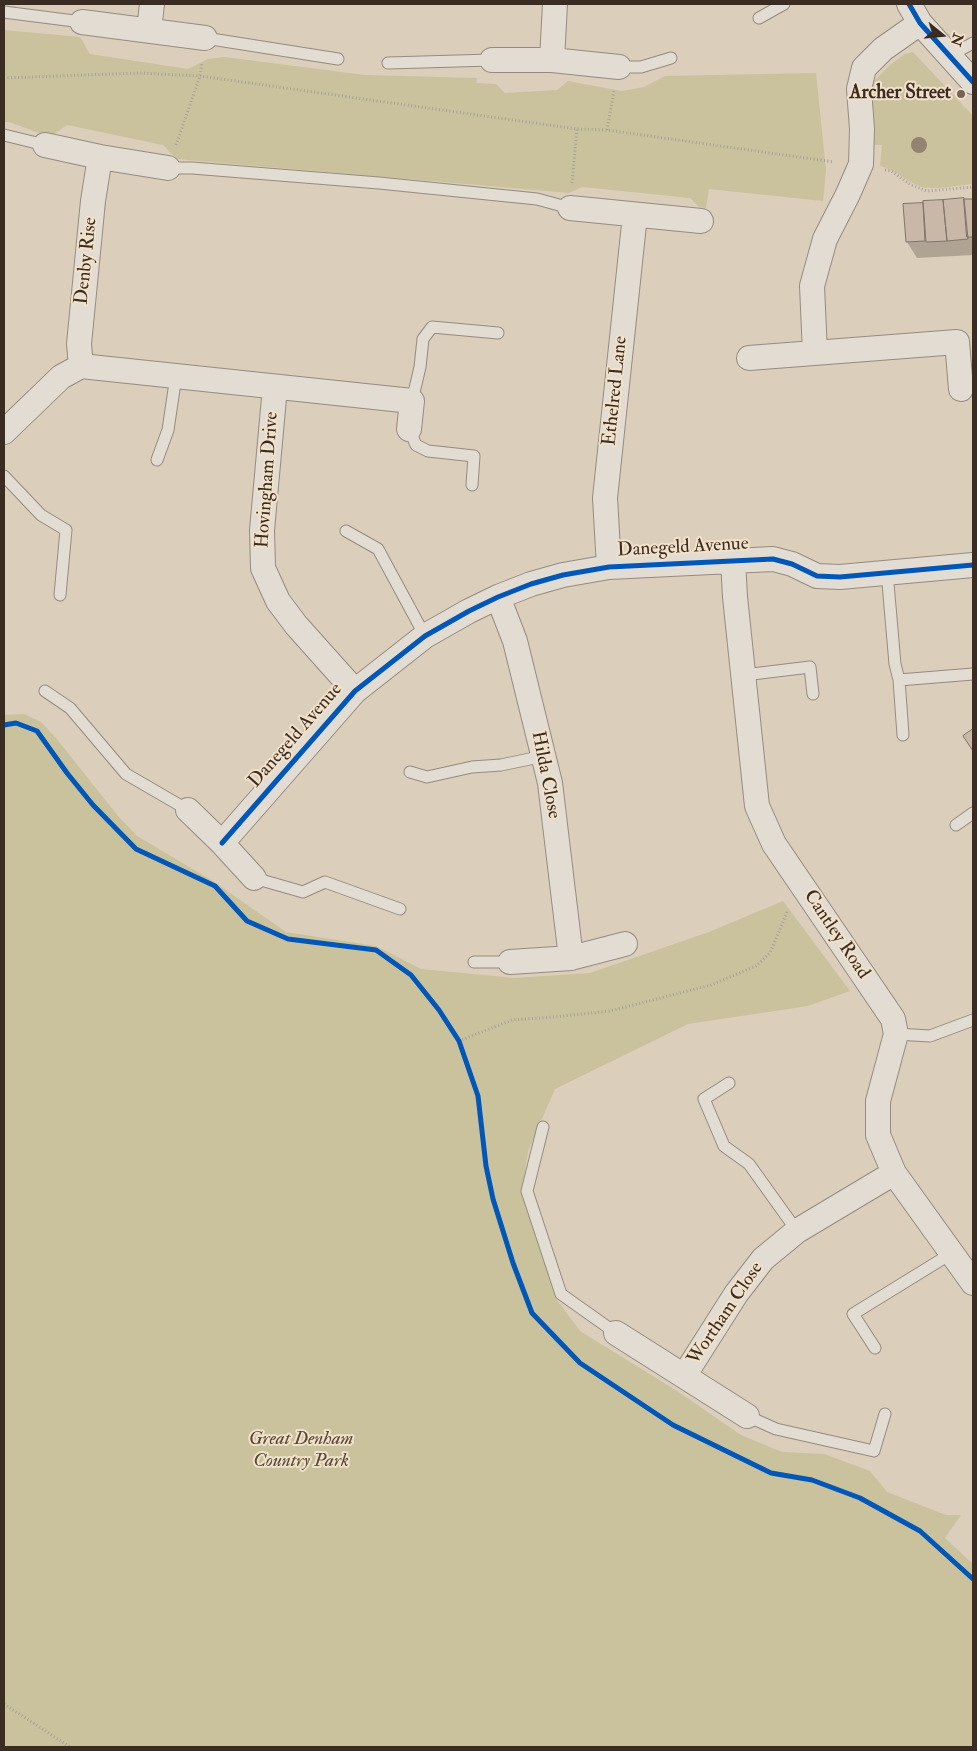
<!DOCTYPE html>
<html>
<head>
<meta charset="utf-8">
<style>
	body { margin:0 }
	#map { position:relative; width:977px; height:1751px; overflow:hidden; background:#dbceba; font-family:"IM FELL Double Pica",serif }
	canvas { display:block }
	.frame { position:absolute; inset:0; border:5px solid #3a2b23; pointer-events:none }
	.north { position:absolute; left:917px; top:10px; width:50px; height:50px; -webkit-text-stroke:4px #f1e1c9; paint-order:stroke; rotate:107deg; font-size:14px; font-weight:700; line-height:20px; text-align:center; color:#3a2b23 }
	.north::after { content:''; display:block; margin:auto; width:18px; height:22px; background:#3a2b23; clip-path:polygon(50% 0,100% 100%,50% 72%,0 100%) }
</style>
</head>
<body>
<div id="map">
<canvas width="977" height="1751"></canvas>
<div class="frame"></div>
<div class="north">N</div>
</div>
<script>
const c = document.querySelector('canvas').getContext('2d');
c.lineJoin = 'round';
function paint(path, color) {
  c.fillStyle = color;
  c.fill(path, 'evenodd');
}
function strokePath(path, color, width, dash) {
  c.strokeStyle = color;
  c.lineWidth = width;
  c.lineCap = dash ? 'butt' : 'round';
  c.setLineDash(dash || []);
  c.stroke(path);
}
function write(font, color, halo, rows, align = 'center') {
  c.font = font + ' "IM FELL Double Pica",serif';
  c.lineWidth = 4;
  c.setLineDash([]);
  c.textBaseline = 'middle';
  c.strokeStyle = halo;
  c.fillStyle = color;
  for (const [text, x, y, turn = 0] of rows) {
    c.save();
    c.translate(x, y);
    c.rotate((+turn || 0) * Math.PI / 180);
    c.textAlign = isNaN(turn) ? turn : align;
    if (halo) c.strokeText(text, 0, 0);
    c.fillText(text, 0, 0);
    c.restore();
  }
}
const green = new Path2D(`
	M4,30l76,7 10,17 98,15 20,-10 16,-2 141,18 112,3 -1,5 20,1 9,9 52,-3 11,-9 54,10 22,-4 21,-11 151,-3 10,97 -3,31 -114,-12 -3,19 -7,-1 -9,-9 -108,-11 -13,6 -392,-34 -14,-14 -96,-20 -17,12 -41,-15h-5z
	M913,52l60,64v68c-14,1 -41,7 -54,2 -14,-6 -24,-16 -39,-20l2,-21h-9l-3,-49 1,-12 19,-19 15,-11z
	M24,714l17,8 15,16 62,78 19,20 76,45 73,51 90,14 45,23 93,9 76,-5 119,-41 74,-31 67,90 -42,15 -120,18 -133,65 -27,62 -6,40 35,109 23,31 97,60 64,44 41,17 42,2 46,17 17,21 59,23h15l-16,23 28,26v183h-969v-1032z`);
const shadow = new Path2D(`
	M964,199v2l9,-1v55l-56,3 -10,-16 -2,-36z`);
const building = new Path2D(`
	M964,198l4,41 -21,2 -4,-41z
	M964,199h9v38h-6z
	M943,200l4,41 -21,1 -3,-41z
	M923,203l2,38 -19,1 -3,-38z
	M973,729v22l-10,-15z`);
const path = new Path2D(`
	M4,78l134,-5 62,3 377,53 30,1 227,32
	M607,130l7,-39
	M176,145l24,-69 2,-13
	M885,170l6,1 20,14 16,6 46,-4
	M572,183l5,-54
	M459,1041l53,-21 42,-3 56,-6 101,-26 45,-19 14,-13 18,-43
	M4,1704l66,43`);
const lane = new Path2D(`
	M4,12l78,10
	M759,18l25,-14
	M205,38l133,21
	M949,56l24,-13
	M388,63l104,-3
	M619,67h22l30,-9
	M4,135l41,10
	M168,168h24l187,15 158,16 33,9
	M412,401l8,-34 3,-28 9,-12 66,6
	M409,429l7,16 12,6 46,5 -2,29
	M157,460l11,-30 8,-54
	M4,476l37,39 25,15 -6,65
	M346,531l32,18 47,87
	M887,572l8,92 4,16 4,55
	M744,675l66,-8 3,27
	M899,680l74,-6
	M45,691l25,17 56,66 62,36
	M410,772l17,5 45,-10 29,-2 43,-9
	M956,825l17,-12
	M254,878l49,14 22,-10 75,27
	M474,962h36
	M896,1034l34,2 43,-16
	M729,1083l-25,16 20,47 25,18 48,67
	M543,1127l-16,64 34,103 55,39
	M875,1348l-22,-34 99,-61
	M747,1416l29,13 98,22 11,-37`);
const street = new Path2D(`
	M909,4l11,19 53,59
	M82,22l123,16
	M149,30l3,-26
	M492,60h60l67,7
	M552,60l3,-56
	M45,145l55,12 68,11
	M570,208l131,13
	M815,353l-3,-67 13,-47 23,-45 13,-30 1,-35 -3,-40 5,-21 19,-19 37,-26
	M749,358l208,-16 4,47
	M81,366l-2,-22 14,-143 7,-44
	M275,387l-13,143 1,38 15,33 18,24 59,66
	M4,432l57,-55 20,-11 331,35 -3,28
	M733,561l2,36 22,209 17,38 119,175 3,15 -18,67v34l16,38 79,110
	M609,567l-4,-69 30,-283
	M498,597l17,44 35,142 21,175
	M188,810l34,33 32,35
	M222,843l133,-152 70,-55 44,-25 29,-14 33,-13 32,-9 46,-8 164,-8 19,5 25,12 23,1 133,-12
	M510,962l61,-4 54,-14
	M616,1333l131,83
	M684,1376l52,-82 27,-35 34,-28 97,-58`);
const cycleway = new Path2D(`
	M909,4l11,19 53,59
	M4,725l12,-2 21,8 30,42 26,32 43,44 79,37 32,35 41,18 88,11 35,25 28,35 20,31 19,55 8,70 7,33 20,64 19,50 48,50 93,62 98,48 41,7 48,18 60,33 53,48
	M222,843l133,-152 70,-55 44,-25 29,-14 33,-13 32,-9 46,-8 164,-8 19,5 25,12 23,1 133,-12`);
const trees = [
	[919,145]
];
const markers = [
	[961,94,5,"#726458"]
];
const poiNames = [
	["Archer Street",951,94]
];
const streetNames = [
	["Denby Rise",87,261,-84],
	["Ethelred Lane",616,391,-84],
	["Hovingham Drive",268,480,-86],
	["Danegeld Avenue",683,548,-3],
	["Danegeld Avenue",296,736,-49],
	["Hilda Close",545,775,79],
	["Cantley Road",836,935,56],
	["Wortham Close",726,1314,-56]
];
const parkNames = [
	["Great Denham",301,1440],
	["Country Park",301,1462]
];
paint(green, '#cac29d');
paint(shadow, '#0003');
paint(building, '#c9b7a7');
strokePath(building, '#7f756b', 1);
strokePath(lane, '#958b80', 13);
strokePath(street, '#958b80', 26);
strokePath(path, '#a6a098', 3, [1, 2.5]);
strokePath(lane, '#e3dcd2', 11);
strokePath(street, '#e3dcd2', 24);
strokePath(cycleway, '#0057b8', 5);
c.fillStyle = '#918472';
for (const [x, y] of trees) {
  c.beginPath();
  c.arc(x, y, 8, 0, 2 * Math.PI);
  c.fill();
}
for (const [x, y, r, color] of markers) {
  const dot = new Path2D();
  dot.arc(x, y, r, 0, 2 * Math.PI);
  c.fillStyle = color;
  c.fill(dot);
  strokePath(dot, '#f1e1c9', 2);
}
write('bold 19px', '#3a2b23', '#f1e1c9', poiNames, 'right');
write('19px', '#3a2b23', '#f1e1c9', streetNames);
write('italic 19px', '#544737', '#f1e1c9', parkNames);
</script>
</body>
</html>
